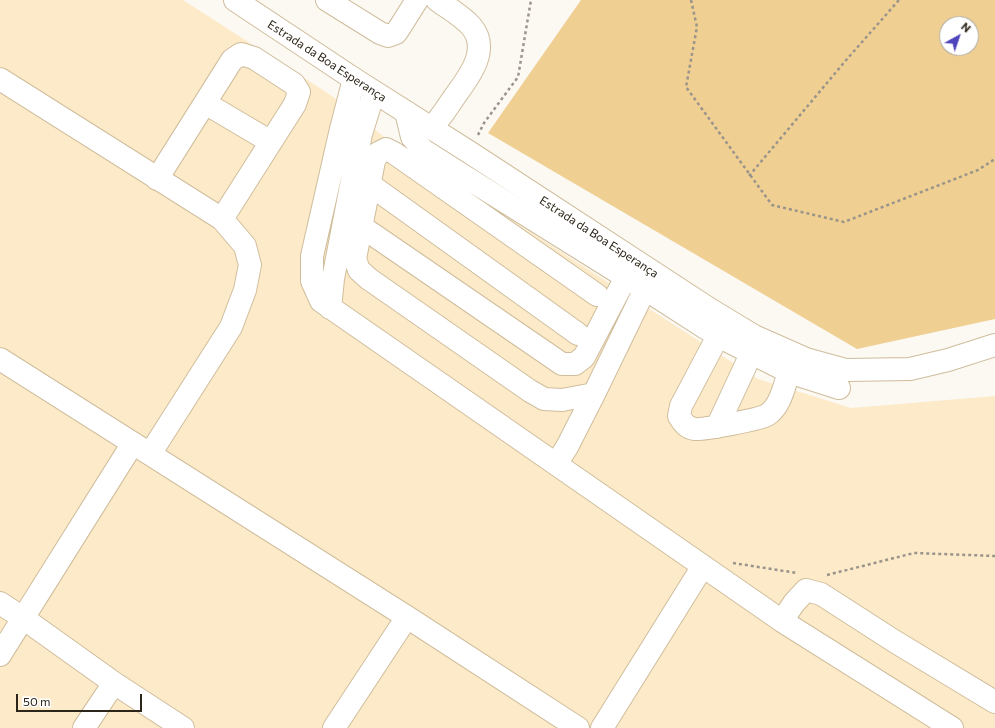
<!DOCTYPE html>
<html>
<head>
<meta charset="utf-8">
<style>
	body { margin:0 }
	#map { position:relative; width:995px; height:728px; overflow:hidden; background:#fcf8f2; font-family:Commissioner,sans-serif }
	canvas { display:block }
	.north { position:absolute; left:939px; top:16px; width:40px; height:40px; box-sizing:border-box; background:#fff; border:1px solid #aba8a3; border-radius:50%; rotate:40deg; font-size:11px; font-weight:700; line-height:16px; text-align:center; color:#2c2519 }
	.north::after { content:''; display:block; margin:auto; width:14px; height:18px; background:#4e44bb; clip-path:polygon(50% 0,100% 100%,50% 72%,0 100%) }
	.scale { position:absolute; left:16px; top:694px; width:126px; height:18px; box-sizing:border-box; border:2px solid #2c2519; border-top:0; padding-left:5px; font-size:12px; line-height:14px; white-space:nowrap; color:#2c2519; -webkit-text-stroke:3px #fff; paint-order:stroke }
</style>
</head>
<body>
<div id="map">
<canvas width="995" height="728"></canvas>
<div class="north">N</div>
<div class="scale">50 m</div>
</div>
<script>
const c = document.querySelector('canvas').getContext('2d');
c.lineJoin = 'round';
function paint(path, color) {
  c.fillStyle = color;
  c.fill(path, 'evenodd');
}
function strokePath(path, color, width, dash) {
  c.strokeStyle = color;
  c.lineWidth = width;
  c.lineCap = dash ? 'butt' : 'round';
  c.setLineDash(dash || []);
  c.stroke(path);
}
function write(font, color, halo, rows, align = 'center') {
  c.font = font + ' Commissioner,sans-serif';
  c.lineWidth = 4;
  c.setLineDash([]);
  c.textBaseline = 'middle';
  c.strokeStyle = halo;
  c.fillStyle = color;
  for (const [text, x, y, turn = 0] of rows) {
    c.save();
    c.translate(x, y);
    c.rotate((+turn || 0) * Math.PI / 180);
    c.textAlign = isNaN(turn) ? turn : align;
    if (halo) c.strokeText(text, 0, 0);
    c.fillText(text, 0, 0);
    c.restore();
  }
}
const built = new Path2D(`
	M0,0h183l146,94 63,49 366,236 93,29 144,-12v332h-995z`);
const green = new Path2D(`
	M581,0h414v319l-138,30 -369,-216zM947,24h24v24h-24z`);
const path = new Path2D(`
	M691,0l6,27 -11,60 86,118 72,17 134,-52 17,-11
	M478,135l6,-12 34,-46 13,-77
	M749,176l98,-117 52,-59
	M733,563l64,10
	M827,575l87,-22 81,3`);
const minor = new Path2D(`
	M327,0l53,33 8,3 8,-3 4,-6 17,-27
	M0,79l222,140 23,27 5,19 -5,25 -14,37 -81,127
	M354,79l-13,50 -29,127v25l9,20 461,320 170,107
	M205,103l66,39
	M406,112l6,25 11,13 41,26 181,113 73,47 71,36 50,16
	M432,128c8,-10 16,-21 23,-32 14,-19 36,-47 16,-70 -9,-10 -23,-18 -34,-26
	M157,179l75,-119 9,-6 13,4 40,26 5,8 -4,12 -73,115
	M369,184l209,150
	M362,227l200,137h13l9,-7 42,-80
	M330,308l3,-29 28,-145 13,-42
	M718,336l-37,70 -2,10c4,7 8,12 16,13 8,1 66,-10 72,-14 14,-9 17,-29 22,-43
	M0,359l407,258 171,111
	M594,394l-32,6 -18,-1 -14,-8 -161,-112 -10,-9 -4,-11 19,-98 4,-8 8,-4 8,4 203,142
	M717,427l34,-73
	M556,464l11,-17 27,-53 51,-105
	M0,603l23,15 91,65 69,45
	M782,621l12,-18 12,-13 15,4 73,47 101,61
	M0,655l133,-212
	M84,728l30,-45
	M334,728l73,-111
	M602,728l101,-162`);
const major = new Path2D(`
	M235,0l119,79 115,73 242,158 43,26 52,23 40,11 64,-1 38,-9 47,-15`);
const streetNames = [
	["Estrada da Boa Esperança",327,61,33],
	["Estrada da Boa Esperança",599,237,33]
];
paint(built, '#fceac9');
paint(green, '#efcf92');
strokePath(minor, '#cfbd9c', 24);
strokePath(major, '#cfbd9c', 24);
strokePath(path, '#9a948b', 2.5, [3, 3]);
strokePath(minor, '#fff', 22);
strokePath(major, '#fff', 22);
write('12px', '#2c2519', '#fff', streetNames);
</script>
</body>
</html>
